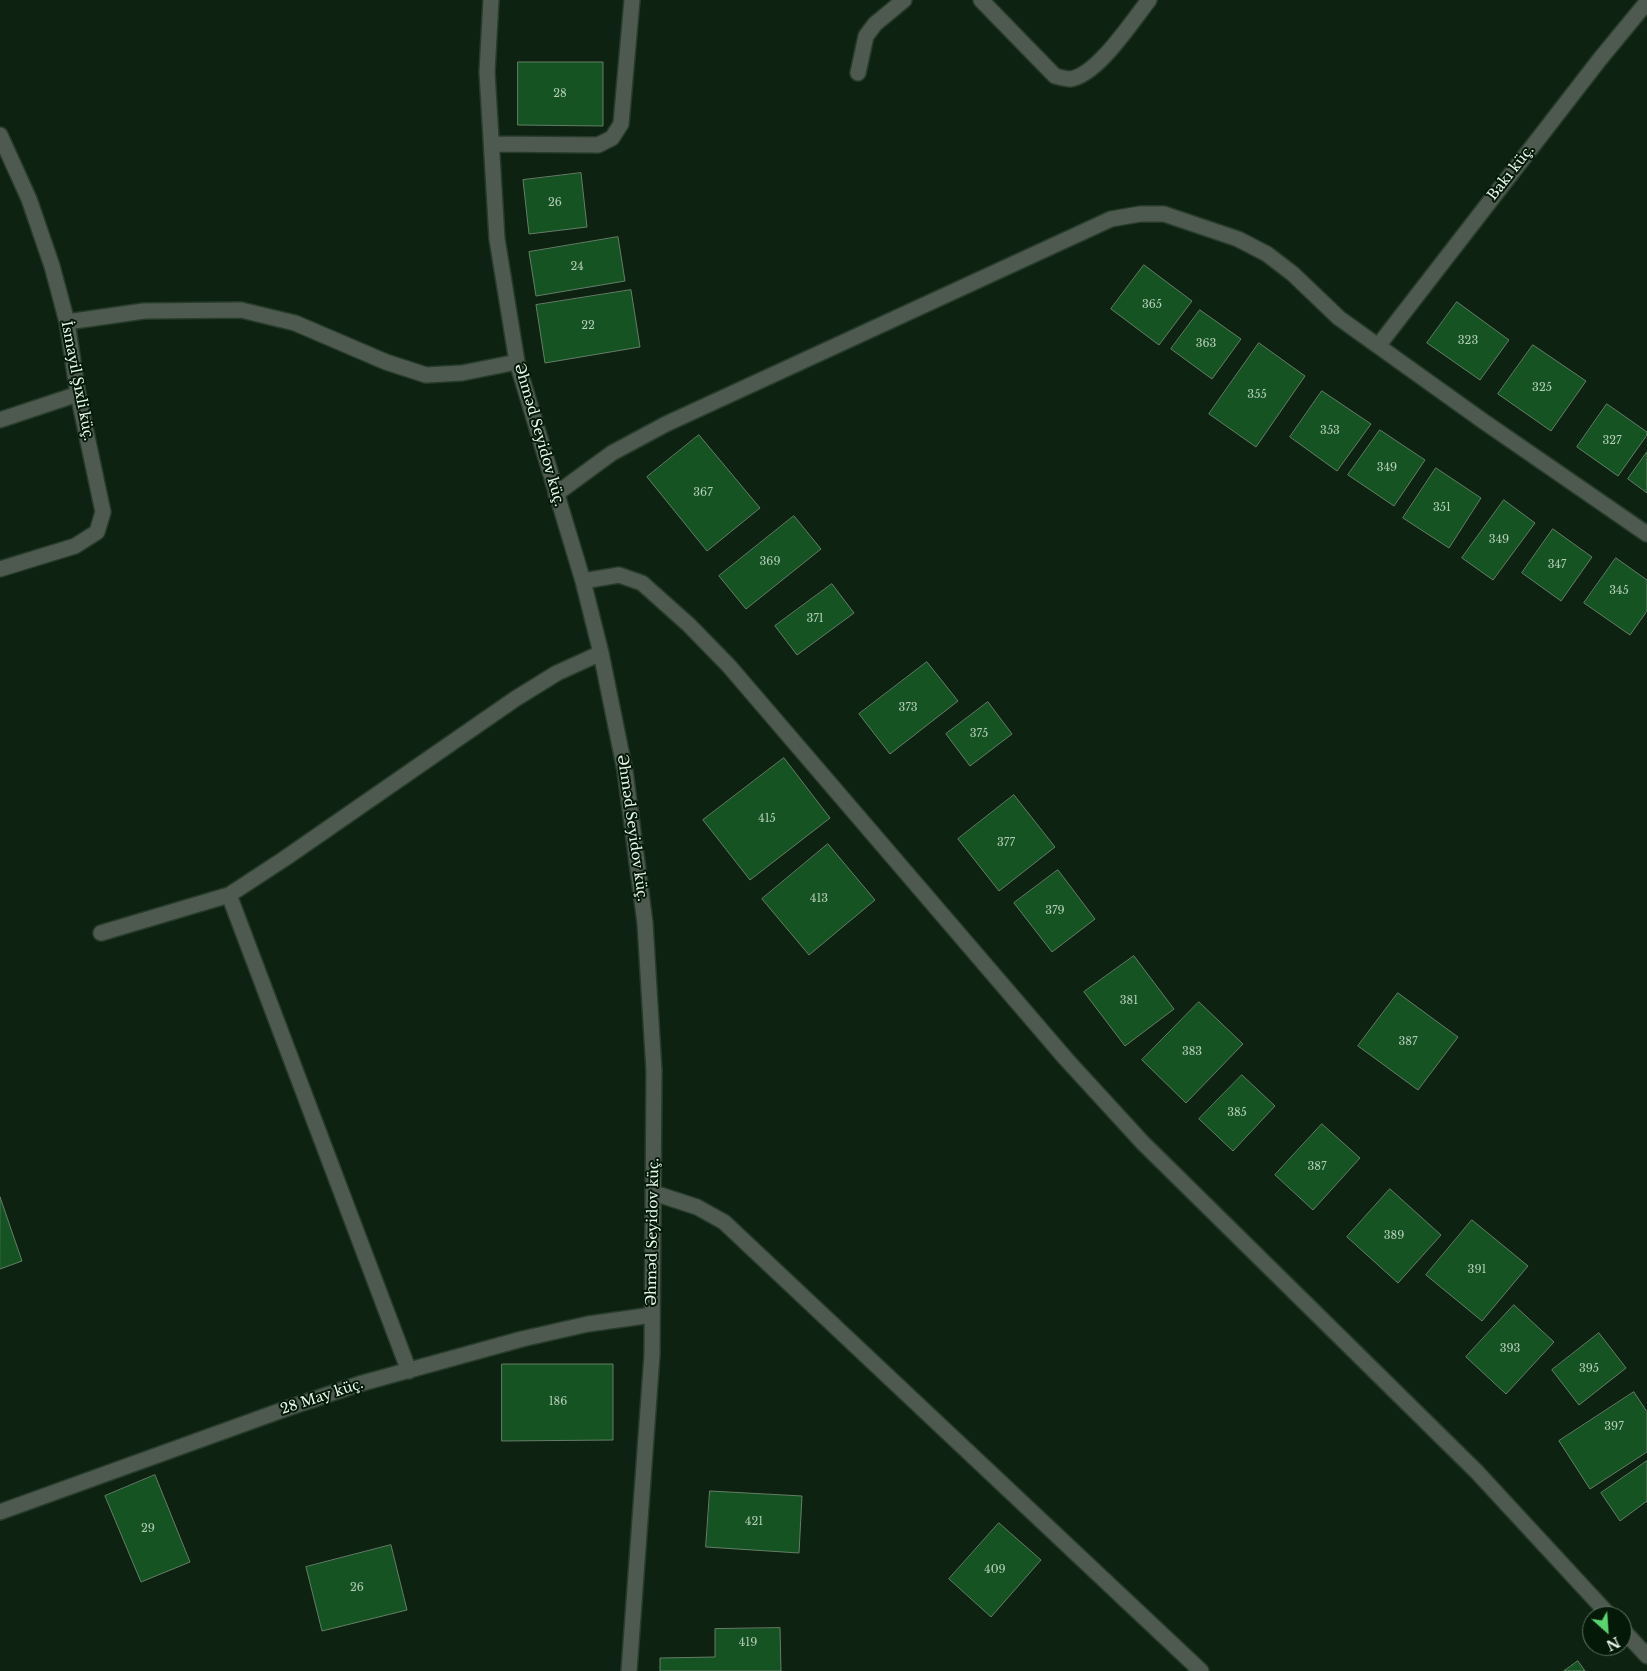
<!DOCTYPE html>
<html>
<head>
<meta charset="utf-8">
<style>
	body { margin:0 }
	#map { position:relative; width:1647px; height:1671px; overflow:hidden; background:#0d2210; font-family:"Libre Baskerville",serif }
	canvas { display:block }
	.north { position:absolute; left:1582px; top:1606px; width:50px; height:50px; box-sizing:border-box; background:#041907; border:1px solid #607262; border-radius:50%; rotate:154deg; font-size:14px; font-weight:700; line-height:20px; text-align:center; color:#e9f7ea }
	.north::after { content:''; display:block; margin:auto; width:18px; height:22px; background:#59d56f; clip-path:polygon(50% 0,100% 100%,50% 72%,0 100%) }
</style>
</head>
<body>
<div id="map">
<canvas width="1647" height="1671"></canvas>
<div class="north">N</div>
</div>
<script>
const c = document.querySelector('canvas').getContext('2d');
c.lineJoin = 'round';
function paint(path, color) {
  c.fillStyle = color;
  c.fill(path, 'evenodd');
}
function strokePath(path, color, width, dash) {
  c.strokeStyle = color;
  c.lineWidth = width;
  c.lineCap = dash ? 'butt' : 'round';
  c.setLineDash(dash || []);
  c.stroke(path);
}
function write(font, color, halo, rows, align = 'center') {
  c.font = font + ' "Libre Baskerville",serif';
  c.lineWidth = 4;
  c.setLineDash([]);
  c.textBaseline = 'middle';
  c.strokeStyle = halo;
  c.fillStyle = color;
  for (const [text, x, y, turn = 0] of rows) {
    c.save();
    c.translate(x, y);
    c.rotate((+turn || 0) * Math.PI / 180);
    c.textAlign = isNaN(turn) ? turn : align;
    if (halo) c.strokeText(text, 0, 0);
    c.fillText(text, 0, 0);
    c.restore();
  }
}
const building = new Path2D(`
	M518,62h85v64l-85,-1z
	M581,173l6,54 -58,7 -6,-54z
	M618,237l7,44 -89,15 -7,-44z
	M1144,265l48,36 -33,44 -48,-36z
	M631,290l9,57 -95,16 -9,-58z
	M1457,302l52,38 -29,40 -53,-37z
	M1200,310l41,29 -29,40 -41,-30z
	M1259,343l46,33 -49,71 -47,-33z
	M1533,345l53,36 -35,50 -53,-37z
	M1322,391l49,33 -34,47 -47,-34z
	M1607,404l40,28v3l-29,41 -41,-29z
	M1380,430l45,30 -31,46 -46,-31z
	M699,435l61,73 -53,43 -60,-74z
	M1647,452v41l-19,-14z
	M1436,468l45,30 -32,50 -46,-30z
	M1504,500l31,23 -42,57 -31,-22z
	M794,516l27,33 -75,60 -27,-33z
	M1553,529l39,28 -31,44 -39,-28z
	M1616,558l31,22v31l-17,24 -46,-32z
	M832,584l22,29 -57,42 -22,-29z
	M927,662l31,39 -68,53 -31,-40z
	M988,702l24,32 -42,32 -24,-32z
	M784,758l46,60 -80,62 -47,-60z
	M1014,795l41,52 -56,44 -41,-52z
	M828,844l47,56 -66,55 -47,-56z
	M1058,870l37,49 -43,33 -38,-49z
	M1134,956l40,53 -49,37 -41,-54z
	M1398,993l60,44 -40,53 -60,-44z
	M1199,1002l44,42 -57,59 -44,-43z
	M1242,1075l33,31 -42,45 -34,-32z
	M1322,1124l38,34 -47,52 -38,-35z
	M1390,1189l51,46 -43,48 -51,-46z
	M0,1197l22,64 -22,8z
	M1472,1220l56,46 -46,55 -56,-46z
	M1514,1305l40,37 -48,52 -40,-37z
	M1599,1333l27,35 -47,37 -27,-35z
	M502,1364h111v76l-111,1z
	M1634,1392l13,20v40l-57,37 -31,-48z
	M1647,1461v40l-27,20 -19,-28z
	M155,1475l35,87 -49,20 -36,-86z
	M710,1491l92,5 -3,57 -93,-6z
	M999,1523l42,37 -50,57 -42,-38z
	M391,1545l16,65 -85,21 -16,-64z
	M780,1628l1,43h-121v-13l55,-1v-28z
	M1578,1661l7,10h-21z`);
const minor = new Path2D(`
	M491,0l-4,72 10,167 20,123 66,219 18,72 24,118 20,152 9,148 -2,284 -23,316
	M981,0l74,76c4,1 11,3 15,3 27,-3 63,-59 79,-79
	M858,73l8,-37 9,-12 29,-24
	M0,135l29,64 23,67 15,56 11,72 25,118 -6,20 -22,14 -75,23
	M492,144l106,1 14,-7 9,-14 11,-124
	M67,322l77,-11 97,-1 54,13 91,39 40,13 36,-2 55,-11
	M1378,346l222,-287 47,-57
	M0,420l78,-26
	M556,494l56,-41 54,-29 445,-205 29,-5h24l74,25 29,15 26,20 46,44 144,103 164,113
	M583,581l36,-6 23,8 47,42 40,41 337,393 77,84 334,329 133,144
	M101,933l128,-38
	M654,1193l43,14 27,15 477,449
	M409,1371l-180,-476 55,-36 231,-160 42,-26 44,-20
	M0,1512l288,-104 71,-24 163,-45 66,-15 64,-9
	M1622,1629l25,27`);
const numberNames = [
	["28",560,94],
	["26",555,203],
	["24",577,267],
	["365",1152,305],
	["22",588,326],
	["323",1468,341],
	["363",1206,344],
	["325",1542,388],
	["355",1257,395],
	["353",1330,431],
	["327",1612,441],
	["349",1387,468],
	["367",703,493],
	["351",1442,508],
	["349",1499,540],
	["369",770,562],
	["347",1557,565],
	["345",1619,591],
	["371",815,619],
	["373",908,708],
	["375",979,734],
	["415",767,819],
	["377",1006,843],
	["413",819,899],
	["379",1055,911],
	["381",1129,1001],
	["387",1408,1042],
	["383",1192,1052],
	["385",1237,1113],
	["387",1317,1167],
	["389",1394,1236],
	["391",1477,1270],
	["393",1510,1349],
	["395",1589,1369],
	["186",558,1402],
	["397",1614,1427],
	["421",754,1522],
	["29",148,1529],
	["409",995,1570],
	["26",357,1588],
	["419",748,1643]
];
const streetNames = [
	["Bakı küç.",1511,173,-52],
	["İsmayil Şıxli küç.",77,381,79],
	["Əhməd Seyidov küç.",539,435,74],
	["Əhməd Seyidov küç.",632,828,82],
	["Əhməd Seyidov küç.",653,1232,-89],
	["28 May küç.",322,1397,-18]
];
paint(building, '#155322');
strokePath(building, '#657e67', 1);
strokePath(minor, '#273c2a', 18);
strokePath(minor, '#4e594f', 15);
write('11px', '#b4ceb8', null, numberNames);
write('14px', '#e9f7ea', '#041907', streetNames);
</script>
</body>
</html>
